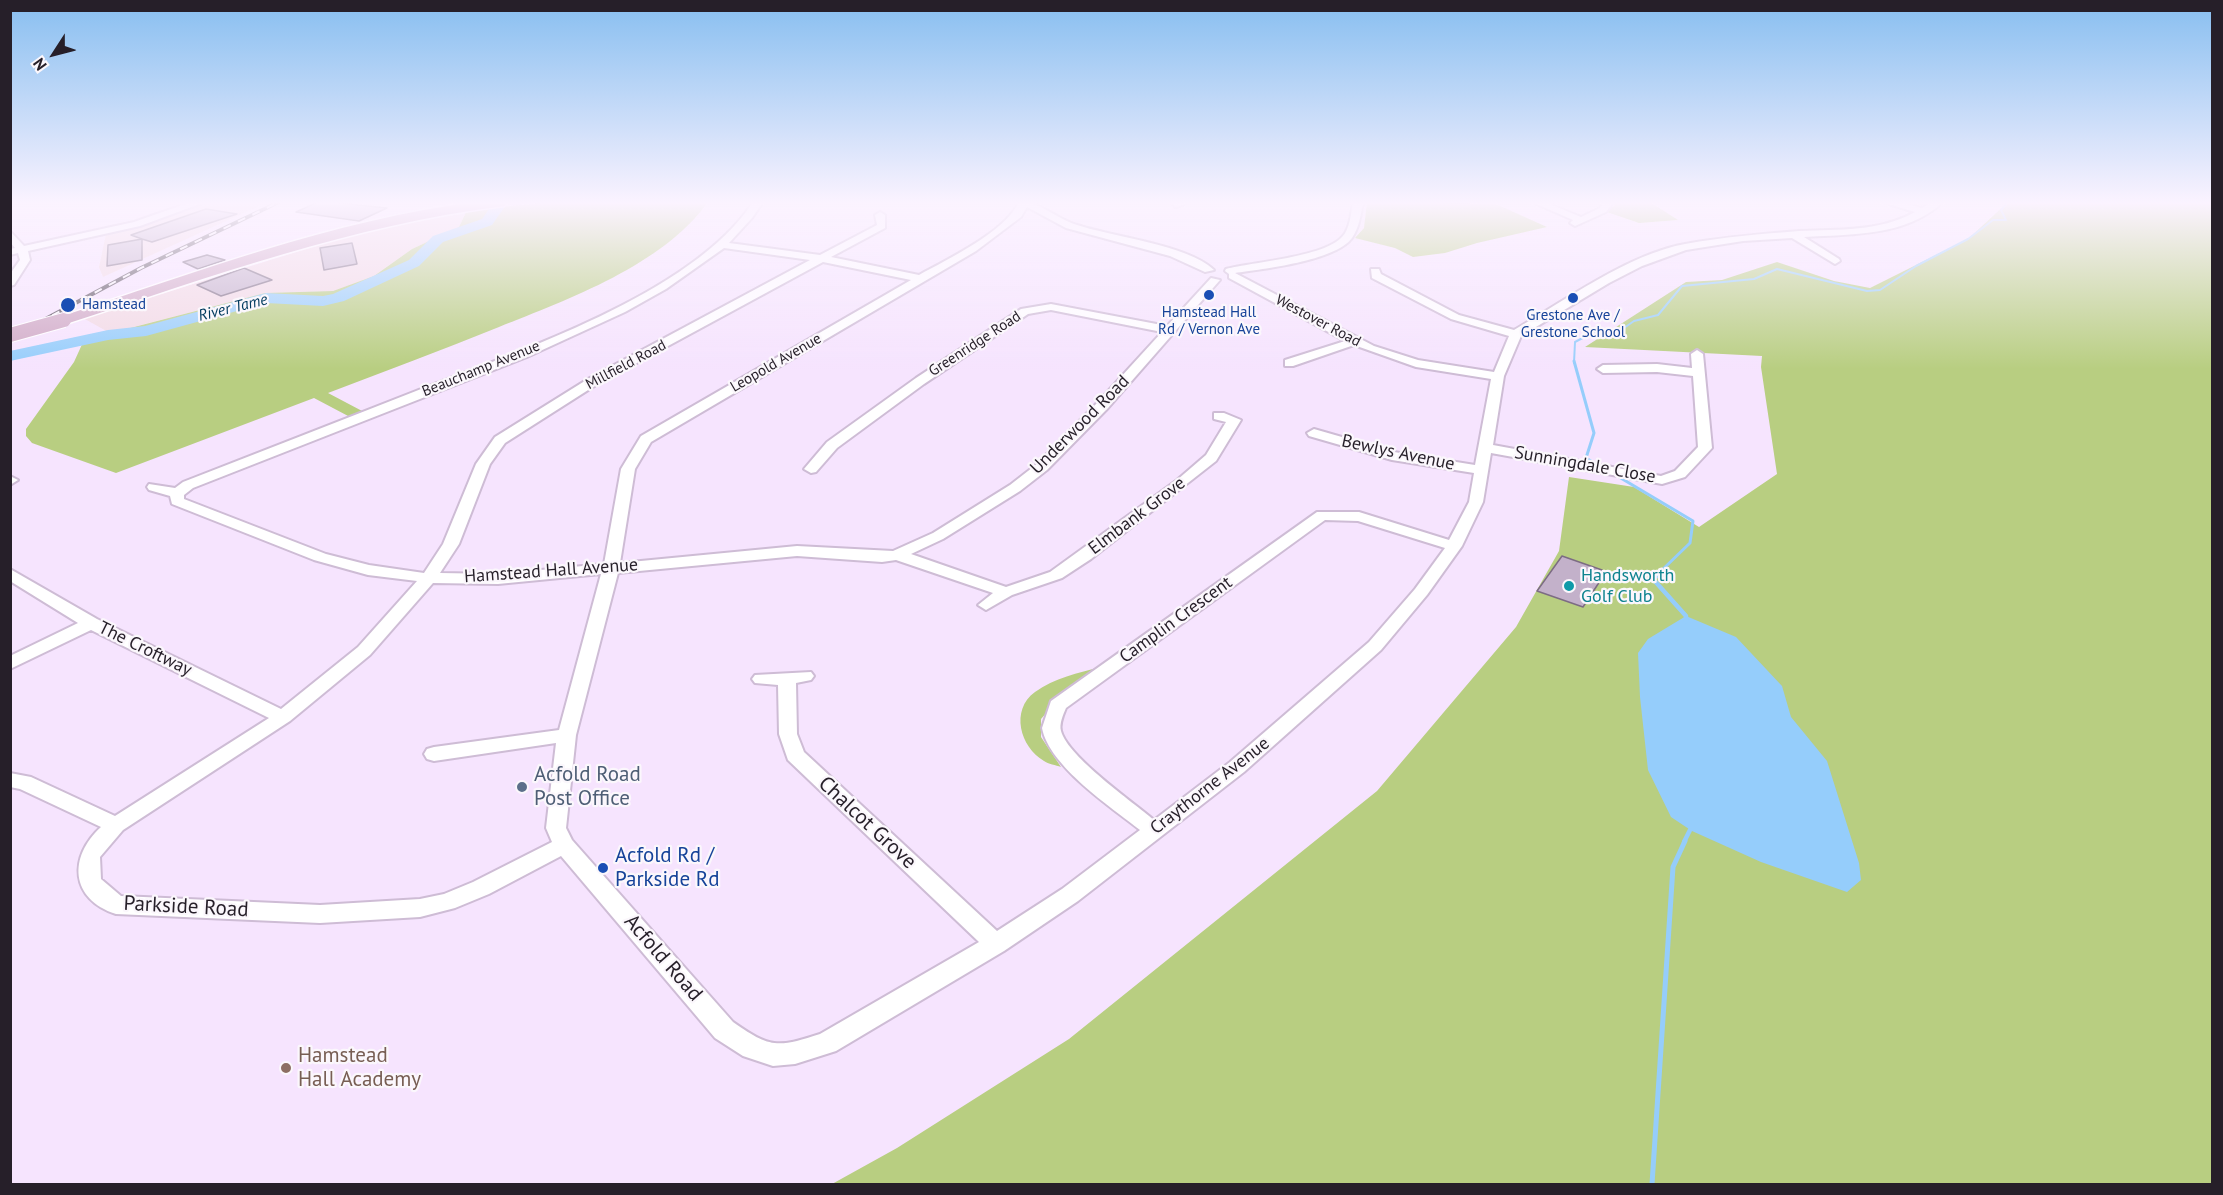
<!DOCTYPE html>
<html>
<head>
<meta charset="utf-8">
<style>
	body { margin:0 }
	#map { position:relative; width:2223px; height:1195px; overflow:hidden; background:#f6e4fe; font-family:"PT Sans",sans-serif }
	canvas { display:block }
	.frame { position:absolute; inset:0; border:12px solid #261f29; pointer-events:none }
	.north { position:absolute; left:24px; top:24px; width:60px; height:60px; -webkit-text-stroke:4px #fbf7fc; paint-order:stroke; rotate:234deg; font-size:16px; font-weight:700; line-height:24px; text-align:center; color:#261f29 }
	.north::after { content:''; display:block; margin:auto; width:21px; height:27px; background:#261f29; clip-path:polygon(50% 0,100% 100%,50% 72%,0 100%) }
</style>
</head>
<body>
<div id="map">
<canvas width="2223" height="1195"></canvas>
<div class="frame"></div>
<div class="north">N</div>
</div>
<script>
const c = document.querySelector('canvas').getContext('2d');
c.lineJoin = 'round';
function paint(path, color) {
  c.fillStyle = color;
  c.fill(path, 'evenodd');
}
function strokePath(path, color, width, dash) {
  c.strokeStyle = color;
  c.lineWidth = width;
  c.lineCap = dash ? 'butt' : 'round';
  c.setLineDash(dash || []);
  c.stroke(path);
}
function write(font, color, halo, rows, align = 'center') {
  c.font = font + ' "PT Sans",sans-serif';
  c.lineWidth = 4.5;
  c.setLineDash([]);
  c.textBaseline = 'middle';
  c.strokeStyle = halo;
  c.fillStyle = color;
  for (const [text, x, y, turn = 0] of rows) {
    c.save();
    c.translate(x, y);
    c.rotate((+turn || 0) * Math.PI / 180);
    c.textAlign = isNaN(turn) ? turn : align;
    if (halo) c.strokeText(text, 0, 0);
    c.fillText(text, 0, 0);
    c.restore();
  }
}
const industrial = new Path2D(`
	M205,202h63l-165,75 -4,-10 7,-33 66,-19z
	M465,214l-6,13 -47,22 -38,27 -41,15 -68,2 -155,40 -27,-15 265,-82 77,-18z`);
const green = new Path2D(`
	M552,202h156c-45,63 -139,97 -209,125 -57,23 -114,44 -171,66l36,19 -14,5 -36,-19 -198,75 -84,-30 -6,-7v-7l48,-67 10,-22 181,-47 68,-2 41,-15 38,-27 47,-22 8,-17z
	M1367,202l129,2 51,23 -70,16 -32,10 -32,4 -18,-9 -40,-10 9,-10z
	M1610,202h40l28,18 -39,3 -32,-11 8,-7z
	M2008,202h204v982h-1380l65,-36 172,-109 308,-248 139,-164 43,-76 10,-74 65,10 65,40 78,-53 -16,-107 1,-11 -177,-9 101,-65 36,-2 55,-18 57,19 36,7 98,-49z
	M1100,667l-40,30 -19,22v18l20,30c-5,-2 -13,-3 -17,-6 -24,-14 -34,-51 -9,-69 19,-14 44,-19 65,-25z`);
const water = new Path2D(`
	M1686,616l50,21 46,49 9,31 36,44 32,102 2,17 -14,12 -86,-30 -69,-31 -21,-14 -23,-47 -8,-73 -2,-44 10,-14z`);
const streamFar3 = new Path2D(`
	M1574,363l1,-21 19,-10 30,-4 10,-7 24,-6 24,-29 72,-7 23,-10 90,22 13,-1 36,-24 52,-27 25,-19h13l-5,-10 7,-8`);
const streamFar2 = new Path2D(`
	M1574,361l20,72 -8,25 13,8
	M1614,474l79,47 -3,22 -29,28`);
const streamFar1 = new Path2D(`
	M1663,570l-10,9 33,37v5
	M1684,842l8,-16`);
const stream = new Path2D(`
	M1652,1184l21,-317 12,-26`);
const river = new Path2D(`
	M494,202h14l-16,23 -49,17 -24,24 -75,35 -21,5 -57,-3 -120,33 -38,4 -98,21v-10l98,-21 37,-4 121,-33 57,3 10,-2 76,-34 24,-24 49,-17z`);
const building = new Path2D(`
	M318,202h12l57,6 -28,13 -63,-9z
	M206,209l31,5 -85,28 -10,-3v21l-35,6 1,-21 34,-6 -11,-4z
	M352,243l5,21 -33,6 -4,-22z
	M207,255l18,5 -27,9 -15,-7z
	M244,268l28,12 -51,16 -24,-11z
	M1562,556l40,14 -7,9 5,2 -17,26 -46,-16z`);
const minor = new Path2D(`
	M191,202h14l-65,24 -112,25 2,9 -16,25 -4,1v-12l10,-14 -2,-7 -8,2v-6l5,-1 -5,-6v-11l14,15 110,-24z
	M753,202h10l-11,16 -23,25 91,12 57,-30 -2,-10 5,-3 5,3v13l-54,29 88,18c29,-16 86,-43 100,-73 22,0 35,15 55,22 37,13 113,20 140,46l-9,2 -35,-16 -104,-28 -39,-21 -6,10 -45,34 -325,191 -16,27 -15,94 177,-17 96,5 40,-18 77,-48 27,-21 61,-62 64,-70 -111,-22 -23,4 -104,70 -87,64 -21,24 -5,1 -7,-4 23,-27 89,-64 105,-69 30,-5 116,22 44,-48 9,2 -112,128 -61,62 -27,21 -77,48 -32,15 95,33 44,-15 127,-92 29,-25 20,-33 -12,-3v-6h10l17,7 -25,41 -125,98 -29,19 -50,17 -26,15 -8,-5 15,-12 -97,-33 -14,2 -85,-6 -179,17 -42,162 -10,93 6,12 161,182c37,26 44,26 87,12l159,-92 -191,-182 -9,-26 -1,-49 -23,-2 -3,-4 3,-4 56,-3 3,4 -3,4 -15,3 1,51 7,18 193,179 65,-42 78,-59c-29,-23 -91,-64 -98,-102l9,-27 266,-189h42l90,28 20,-38 5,-29 -82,-13 -83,-24 -2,-3 7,-4 80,23 81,13 16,-86 -75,-12 -62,-22 -61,21h-8v-6l60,-19 -116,-63v-4l-4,-3 1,-2c27,-7 98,-12 116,-32 8,-8 9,-24 11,-35h10c-2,12 -4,26 -11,36 -17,23 -89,31 -117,35l139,73 44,14 76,12 15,-36 -58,-17 -79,-41 -1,-9h8l2,5 78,41 55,15c50,-29 115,-76 171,-86 38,-7 76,-10 114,-13 40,-2 80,1 116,-19l-33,-10h17l23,6 9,-6h12c-38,35 -91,32 -139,35l35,22 1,2 -5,3 -43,-26 -49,3 -57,9 -44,16 -33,17 -88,53 -17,40 -11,69 168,31 14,-5 23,-24 -5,-71 -36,-4 -54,1 -6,-4 6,-4 54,-1 35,4 -1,-14 6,-4 6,4 9,94 -27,29 -23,7 -171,-31 -8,49 -21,44 -35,49 -46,55 -137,122 -166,129 -74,50 -168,100 -41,13 -22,2 -30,-10 -28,-18 -154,-182 -72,38 -34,14 -35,9 -100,6 -204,-9c-46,-15 -48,-57 -15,-87l-81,-38 -10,-2v-14l21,4 84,39 154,-98 -178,-88 -81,39v-13l68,-33 -68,-42v-12l87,50 184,90 77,-62 59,-66 -49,-6 -54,-15 -142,-56 -2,-8 -21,-6 -2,-3 2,-3 26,4 8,-6c78,-30 156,-61 233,-91 101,-39 277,-97 337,-189zM724,248l86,12 -222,119 -93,58 -19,27 -33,80 -19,29 -55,-8 -43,-11 -142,-55v-4l9,-7 334,-131 98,-45 41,-23zM823,262l88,18 -270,156 -20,33 -17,95 -106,10 -58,-1 19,-29 31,-80 15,-21 91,-58zM1325,520l33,1 87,27 -30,41 -46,53 -139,120 -76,58c-21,-18 -86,-63 -93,-89 -2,-7 2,-16 5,-23zM601,574l-42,156 -125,17 -7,2 -3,5 3,5 7,2 122,-18 -10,85 6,14 -79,40 -29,12 -24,5 -100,6 -199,-9 -20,-17 -1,-22 23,-27 167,-109 80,-66 63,-72 65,1z
	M1171,202h10l2,3 -8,2z
	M1532,202h13l36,15 19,-9 4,-6 9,1 -7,9 -31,14 -5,-3 3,-3z
	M10,476l8,4 -8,5z`);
const major = new Path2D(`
	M476,202h34l-6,4c-151,19 -291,70 -435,117l-5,1 -7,-4 2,-3c137,-44 273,-97 417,-115z`);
const rail = new Path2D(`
	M10,338l131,-70 138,-66`);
const majorBridge = new Path2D(`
	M10,335l54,-15`);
const markers = [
	[1209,295,6,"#1a4fb4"],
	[1573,298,6,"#1a4fb4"],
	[68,305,8,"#1a4fb4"],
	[1569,586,6,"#0f9aa8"],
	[522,787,6,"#5c6f8a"],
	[603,868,6,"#1a4fb4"],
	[286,1068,6,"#8d6e63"]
];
const farTransitnames = [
	["Hamstead",82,305,"left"],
	["Hamstead Hall",1209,313],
	["Rd / Vernon Ave",1209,330],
	["Grestone Ave /",1573,316],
	["Grestone School",1573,333]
];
const farStreetnames = [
	["Westover Road",1318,321,28],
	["Greenridge Road",975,344,-33],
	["Leopold Avenue",776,363,-30],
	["Millfield Road",626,365,-28],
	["Beauchamp Avenue",481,369,-22]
];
const farWaternames = [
	["River Tame",233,308,-14]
];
const streetNames = [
	["Underwood Road",1080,425,-45],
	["Bewlys Avenue",1398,453,12],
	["Sunningdale Close",1585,465,10],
	["Elmbank Grove",1137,516,-37],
	["Hamstead Hall Avenue",551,571,-4],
	["Camplin Crescent",1176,620,-36],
	["The Croftway",145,649,26],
	["Craythorne Avenue",1210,786,-38]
];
const cultureNames = [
	["Handsworth",1581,576],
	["Golf Club",1581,597]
];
const nearServicenames = [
	["Acfold Road",534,775],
	["Post Office",534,799]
];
const nearStreetnames = [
	["Chalcot Grove",867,823,43],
	["Parkside Road",186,907,3],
	["Acfold Road",663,958,49]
];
const nearTransitnames = [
	["Acfold Rd /",615,856],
	["Parkside Rd",615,880]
];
const nearEducationnames = [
	["Hamstead",298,1056],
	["Hall Academy",298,1080]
];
paint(industrial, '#f2dae4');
paint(green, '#b8ce81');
paint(water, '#95cdfb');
strokePath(streamFar3, '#95cdfb', 2);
strokePath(streamFar2, '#95cdfb', 3);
strokePath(streamFar1, '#95cdfb', 4.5);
strokePath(stream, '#95cdfb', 5);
paint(river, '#95cdfb');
paint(building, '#c3b1ca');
strokePath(building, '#7c6c83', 1.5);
strokePath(minor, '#cebcd5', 4);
strokePath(major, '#fff', 3);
paint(minor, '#fff');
paint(major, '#d0aac6');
strokePath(rail, '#5e5462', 4);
strokePath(rail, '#fbf7fc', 2, [8]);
strokePath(majorBridge, '#fff', 16, []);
strokePath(majorBridge, '#d0aac6', 14);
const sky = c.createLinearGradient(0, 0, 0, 369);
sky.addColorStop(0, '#87bef0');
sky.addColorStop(0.55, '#fbf3ff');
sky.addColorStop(1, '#fbf3ff00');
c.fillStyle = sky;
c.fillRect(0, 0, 2223, 369);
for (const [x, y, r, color] of markers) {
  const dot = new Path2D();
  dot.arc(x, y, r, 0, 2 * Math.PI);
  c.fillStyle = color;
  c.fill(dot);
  strokePath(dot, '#fbf7fc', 2);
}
write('15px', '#164399', '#fbf7fc', farTransitnames);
write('15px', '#261f29', '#fbf7fc', farStreetnames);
write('italic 16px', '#003a5e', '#fbf7fc', farWaternames);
write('18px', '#261f29', '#fbf7fc', streetNames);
write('18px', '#0d838f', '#fbf7fc', cultureNames, 'left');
write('21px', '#4e5e75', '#fbf7fc', nearServicenames, 'left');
write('21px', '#261f29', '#fbf7fc', nearStreetnames);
write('21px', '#164399', '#fbf7fc', nearTransitnames, 'left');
write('21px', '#785e54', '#fbf7fc', nearEducationnames, 'left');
</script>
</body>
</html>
